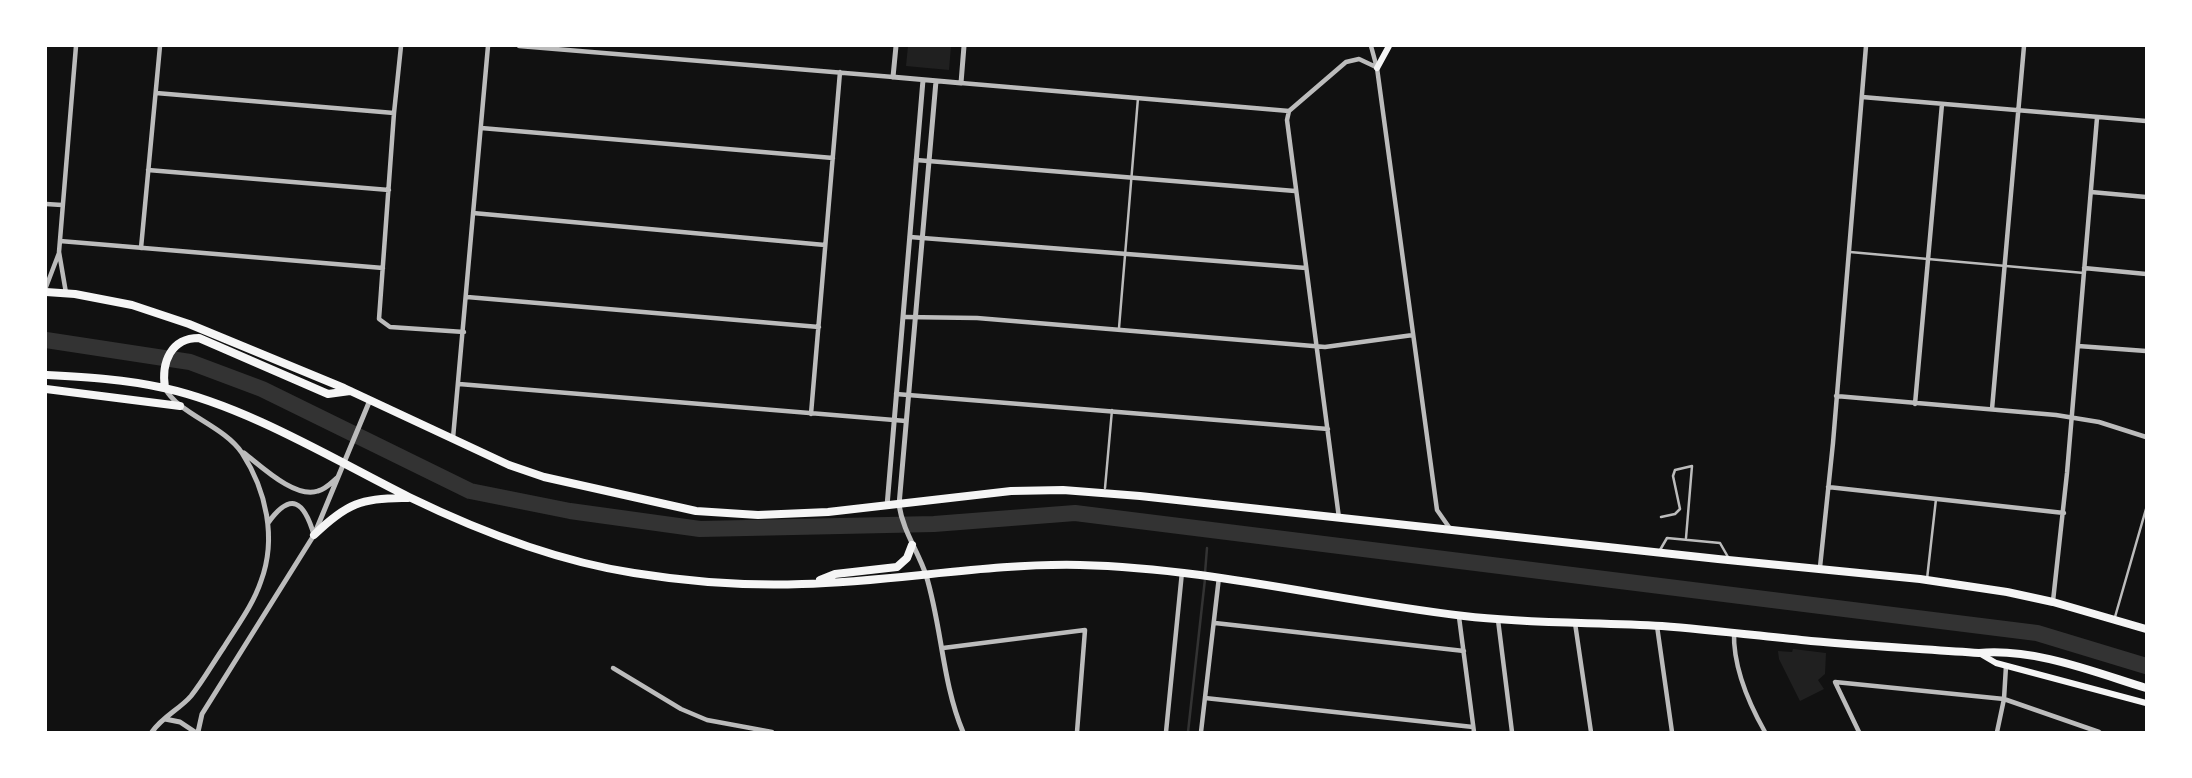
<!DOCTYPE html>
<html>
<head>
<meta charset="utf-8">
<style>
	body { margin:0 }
	#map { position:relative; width:2192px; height:778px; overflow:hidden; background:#111; font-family:"PT Serif",serif }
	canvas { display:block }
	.frame { position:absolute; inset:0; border:47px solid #fff; pointer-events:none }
</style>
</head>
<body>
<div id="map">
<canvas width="2192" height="778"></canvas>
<div class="frame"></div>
</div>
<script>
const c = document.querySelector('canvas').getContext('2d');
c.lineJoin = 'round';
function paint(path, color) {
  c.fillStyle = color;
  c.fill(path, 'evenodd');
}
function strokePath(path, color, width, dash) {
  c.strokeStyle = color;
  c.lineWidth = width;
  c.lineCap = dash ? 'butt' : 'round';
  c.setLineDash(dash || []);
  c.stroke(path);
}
const green = new Path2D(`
	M908,46h43l-2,24 -43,-4z
	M1793,649l33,4 -1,21 -7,6 6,9 -24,12 -21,-42 -1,-8 14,1z`);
const stream = new Path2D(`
	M1205,573l2,-25
	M1188,732l17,-153`);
const river = new Path2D(`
	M46,340l144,22 72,27 208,102 100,20 130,18 234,-5 141,-11 962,120 109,33`);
const service = new Path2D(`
	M1850,252l234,21
	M1119,328l19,-230
	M1105,488l7,-78
	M1661,517l14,-3 5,-5 -7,-33 2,-6 17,-4 -6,72
	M1660,550l7,-12 53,5 8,14
	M1927,579l9,-80
	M2115,617l31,-108`);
const minor = new Path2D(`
	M401,46l-7,67 -15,206 11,8 74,5
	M519,46l374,31
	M1371,46l6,22 60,442 14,20
	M961,83l328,28
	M156,93l238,20
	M1862,97l284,24
	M1289,111l-2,9 52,398
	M1289,111l57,-49 13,-3 17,8
	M481,128l352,30
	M916,160l379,31
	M148,170l241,20
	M2091,192l55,5
	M46,204l16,1
	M473,213l352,32
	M910,237l396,31
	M60,241l323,27
	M141,248l19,-202
	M2084,268l62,6
	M46,287l13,-34
	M66,293l-7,-41 17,-206
	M467,297l352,30
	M904,317l73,1 348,29 88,-12
	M2078,346l68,5
	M459,384l447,37
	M896,394l432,35
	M1836,396l220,19 43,7 47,15
	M1915,404l27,-300
	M1992,409l32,-363
	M811,414l29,-342
	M453,438l35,-392
	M1828,487l236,26
	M1820,567l13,-124 33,-397
	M2053,601l14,-128 30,-355
	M1459,617l15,115
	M1498,620l14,112
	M1215,623l249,28
	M1575,623l16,109
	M1657,626l15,106
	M1734,632c-1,35 14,70 31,100
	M943,648l142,-18 -8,102
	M613,668l68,41 26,11 65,12
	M1205,698l268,29
	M1166,732l16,-160
	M1201,732l18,-155
	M1859,732l-24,-50 169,17 95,33
	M1997,732l7,-33 2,-33`);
const tertiary = new Path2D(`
	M896,46l-3,31 68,6 3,-37
	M936,81l-37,424c4,26 19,46 27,70 16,52 16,107 37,157
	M244,453c17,13 51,46 74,38 8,-2 13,-8 19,-13
	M887,506l36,-426
	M268,523c23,-32 36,-22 46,12
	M165,719l15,3 15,10
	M152,732c10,-15 28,-23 39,-36 12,-15 22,-33 33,-49 13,-21 29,-42 37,-66 16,-43 5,-91 -19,-128 -19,-28 -64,-39 -77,-65
	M198,732l4,-18 112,-179 56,-135`);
const secondary = new Path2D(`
	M1377,68l12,-22
	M1979,653l17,10 150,40`);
const trunk = new Path2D(`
	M46,292l29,2 57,11 57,19 155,64 165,77 35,12 152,34 62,4 70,-3 183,-21 52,-1 77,6 578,63 202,20 87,13 46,10 93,27
	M46,375c39,2 79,4 118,13 82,18 169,71 245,109 70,34 147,64 225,76 56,9 112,13 168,11 93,-2 185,-21 278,-19 130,3 255,36 384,51 65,8 132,6 198,10 50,4 99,10 149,15 56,5 112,8 168,12 56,-5 115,19 167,35
	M165,388c-4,-26 6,-50 34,-50l129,56 22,-3
	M46,389l134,17
	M314,535c32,-31 48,-38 94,-37
	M820,580l15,-6 62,-7 10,-9 5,-13`);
paint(green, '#202020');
strokePath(stream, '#333', 2.5);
strokePath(river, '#333', 16);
strokePath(service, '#bcbcbc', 2.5);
strokePath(minor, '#bcbcbc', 4.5);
strokePath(tertiary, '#bcbcbc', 5);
strokePath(secondary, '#f5f5f5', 6);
strokePath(trunk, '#f5f5f5', 8);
</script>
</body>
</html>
